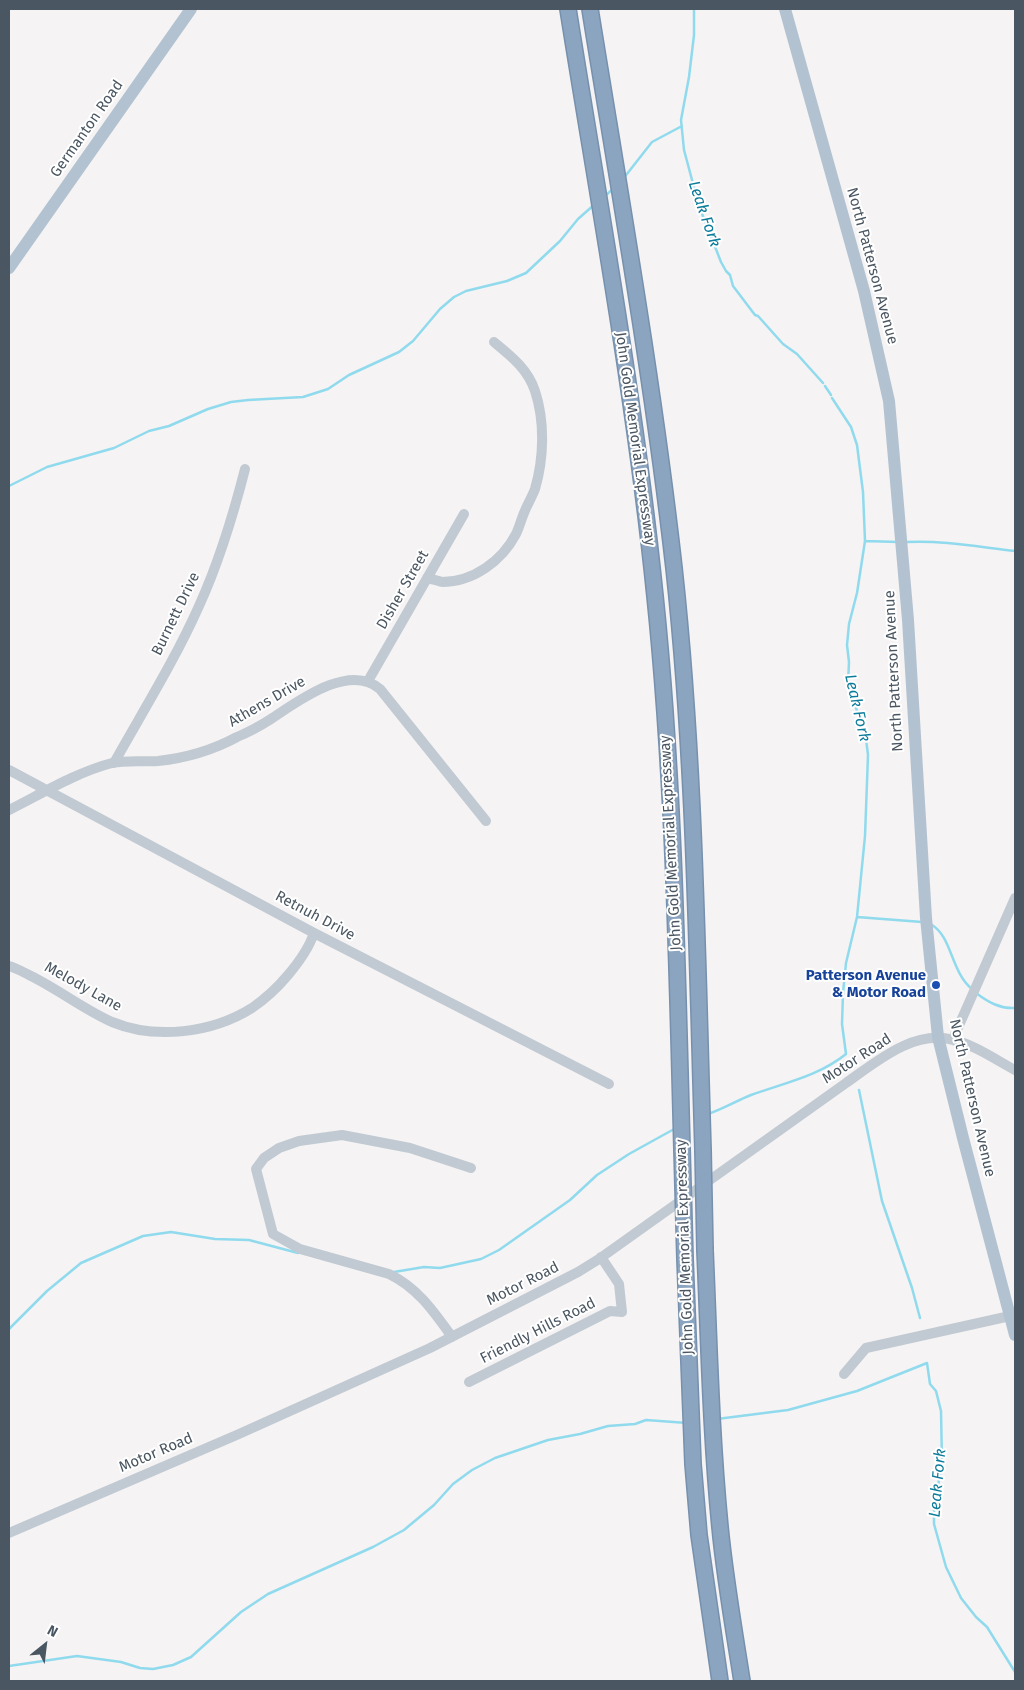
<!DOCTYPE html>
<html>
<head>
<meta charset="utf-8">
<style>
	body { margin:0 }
	#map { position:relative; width:1024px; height:1690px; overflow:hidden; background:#f5f3f3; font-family:"Fira Sans",sans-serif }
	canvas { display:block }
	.frame { position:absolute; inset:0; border:10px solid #4a5661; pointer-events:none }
	.north { position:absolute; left:20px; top:1620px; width:50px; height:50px; -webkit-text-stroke:4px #fff; paint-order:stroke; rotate:29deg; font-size:14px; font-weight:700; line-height:20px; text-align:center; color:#4a5661 }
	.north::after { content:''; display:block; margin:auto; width:18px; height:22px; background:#4a5661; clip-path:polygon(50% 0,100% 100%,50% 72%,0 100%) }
</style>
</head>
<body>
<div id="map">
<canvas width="1024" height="1690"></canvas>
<div class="frame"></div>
<div class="north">N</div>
</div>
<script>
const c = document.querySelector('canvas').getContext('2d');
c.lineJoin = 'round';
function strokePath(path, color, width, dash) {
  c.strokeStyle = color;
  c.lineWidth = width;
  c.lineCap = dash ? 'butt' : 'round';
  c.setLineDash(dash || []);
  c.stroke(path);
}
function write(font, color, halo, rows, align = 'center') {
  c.font = font + ' "Fira Sans",sans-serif';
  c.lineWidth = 4;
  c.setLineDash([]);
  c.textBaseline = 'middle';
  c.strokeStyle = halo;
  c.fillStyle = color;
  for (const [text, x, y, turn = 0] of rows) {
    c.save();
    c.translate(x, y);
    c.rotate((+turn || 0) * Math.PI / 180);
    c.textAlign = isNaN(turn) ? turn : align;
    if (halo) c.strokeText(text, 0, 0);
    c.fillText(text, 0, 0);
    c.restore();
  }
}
const stream = new Path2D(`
	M694,9v26l-5,42 -8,43 3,30 15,56 22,56 5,9 4,4 3,11 22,29 3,1 25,28 14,10 26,29
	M623,179l29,-37 30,-16
	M605,196l9,-8
	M825,386l6,9
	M9,486l38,-19 67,-19 35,-17 20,-5 39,-17 23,-7 17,-2 55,-3 25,-8 21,-14 50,-23 14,-11 27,-32 14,-12 12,-6 41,-10 19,-8 34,-32 18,-22 17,-15
	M865,541l33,1
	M906,542c37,-2 73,5 109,9
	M857,917l65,5
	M932,925c20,12 19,47 40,64
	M976,993c12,9 24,16 39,15
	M859,1090l23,111 30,87 8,30
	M708,1114c15,-5 28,-13 43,-19 33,-12 68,-19 95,-41l-4,-30 1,-31 3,-30 11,-46 8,-81 3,-81 -2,-16 -18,-56 1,-21 -2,-17 2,-21 8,-31 8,-52 -2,-49 -6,-47 -6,-18 -19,-29
	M394,1272l30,-5 16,1 41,-9 18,-9 71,-50 27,-25 32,-21 47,-26
	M9,1329l38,-38 34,-28 62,-27 28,-4 44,7 34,1 49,13
	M717,1419l71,-9 69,-19 70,-28 3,21 6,7 5,20 1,52 -8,45v16l12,43 15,31 15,19 11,10 28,45
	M9,1666l68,-10 44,6 19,6 13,1 20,-4 18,-8 50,-45 27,-18 105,-47 31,-17 30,-25 19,-21 19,-14 23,-12 53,-18 32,-6 28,-8 27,-2 11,-4 41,3`);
const minor = new Path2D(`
	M427,578c5,1 11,3 15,4 31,0 60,-21 74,-48 3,-6 5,-14 8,-21 3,-8 8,-16 11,-24 9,-31 10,-68 0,-98 -7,-22 -24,-35 -41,-49
	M368,681l96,-167
	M114,763c29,-52 61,-103 85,-157 20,-44 34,-90 46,-137
	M9,770l305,163 295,151
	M9,810c32,-16 68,-38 103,-47 15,-3 31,-1 46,-2 28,-3 55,-11 79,-24 12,-5 23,-11 34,-18 26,-17 78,-57 109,-30l106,132
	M9,966c7,2 14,6 20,9 29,14 54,34 83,47 44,18 100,11 140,-14 13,-9 26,-21 36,-33 11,-13 21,-27 26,-42
	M953,1039l62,-141
	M452,1337c-18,-25 -34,-49 -63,-63l-89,-25 -27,-15 -17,-65 8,-11 15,-10 20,-7 43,-6 68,13 61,20
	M844,1374l22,-26 144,-32
	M469,1382l141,-71 12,1 -3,-28 -18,-27
	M9,1533l230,-99 191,-86 148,-76 21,-13 247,-176c30,-21 68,-54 107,-43 22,5 43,20 62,30`);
const major = new Path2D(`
	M785,9l79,282 25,110 19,219 18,298 12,119 25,101 52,197
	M9,268l182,-259`);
const highway = new Path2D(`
	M568,9c31,195 67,390 87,587 19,184 22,369 27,553
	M590,9c30,186 63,372 84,559 21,193 23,388 29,582
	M705,1250c4,93 6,185 15,277 5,52 14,103 22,154
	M685,1259l8,205 6,71 21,146`);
const highwayBridge = new Path2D(`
	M682,1149l3,110
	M703,1150l2,100`);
const markers = [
	[936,985,5,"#1a4fb4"]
];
const streetNames = [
	["Germanton Road",87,129,-55],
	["North Patterson Avenue",872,266,75],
	["John Gold Memorial Expressway",635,439,82],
	["Disher Street",403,590,-60],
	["Burnett Drive",176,614,-64],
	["North Patterson Avenue",894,671,-93],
	["Athens Drive",267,702,-30],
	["John Gold Memorial Expressway",671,843,-93],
	["Retnuh Drive",315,916,28],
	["Melody Lane",83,987,29],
	["Motor Road",857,1059,-33],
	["North Patterson Avenue",972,1098,77],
	["John Gold Memorial Expressway",685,1247,-92],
	["Motor Road",523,1284,-27],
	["Friendly Hills Road",538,1331,-27],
	["Motor Road",156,1453,-23]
];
const transitNames = [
	["Patterson Avenue",926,976],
	["& Motor Road",926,993]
];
const waterNames = [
	["Leak Fork",704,214,71],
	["Leak Fork",857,708,77],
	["Leak Fork",938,1483,-85]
];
strokePath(stream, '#90daee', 2.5);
strokePath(highway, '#7690ad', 18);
strokePath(minor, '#c1cad2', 10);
strokePath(major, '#b3c2d1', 12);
strokePath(highway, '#8ba5c1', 15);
strokePath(highwayBridge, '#7690ad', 18, []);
strokePath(highwayBridge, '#8ba5c1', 15);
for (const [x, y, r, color] of markers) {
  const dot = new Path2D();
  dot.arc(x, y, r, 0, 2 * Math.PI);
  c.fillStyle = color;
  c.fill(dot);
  strokePath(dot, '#fff', 2);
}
write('15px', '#4a5661', '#fff', streetNames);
write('bold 15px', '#164399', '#fff', transitNames, 'right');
write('italic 16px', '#0c7c9b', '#fff', waterNames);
</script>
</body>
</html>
